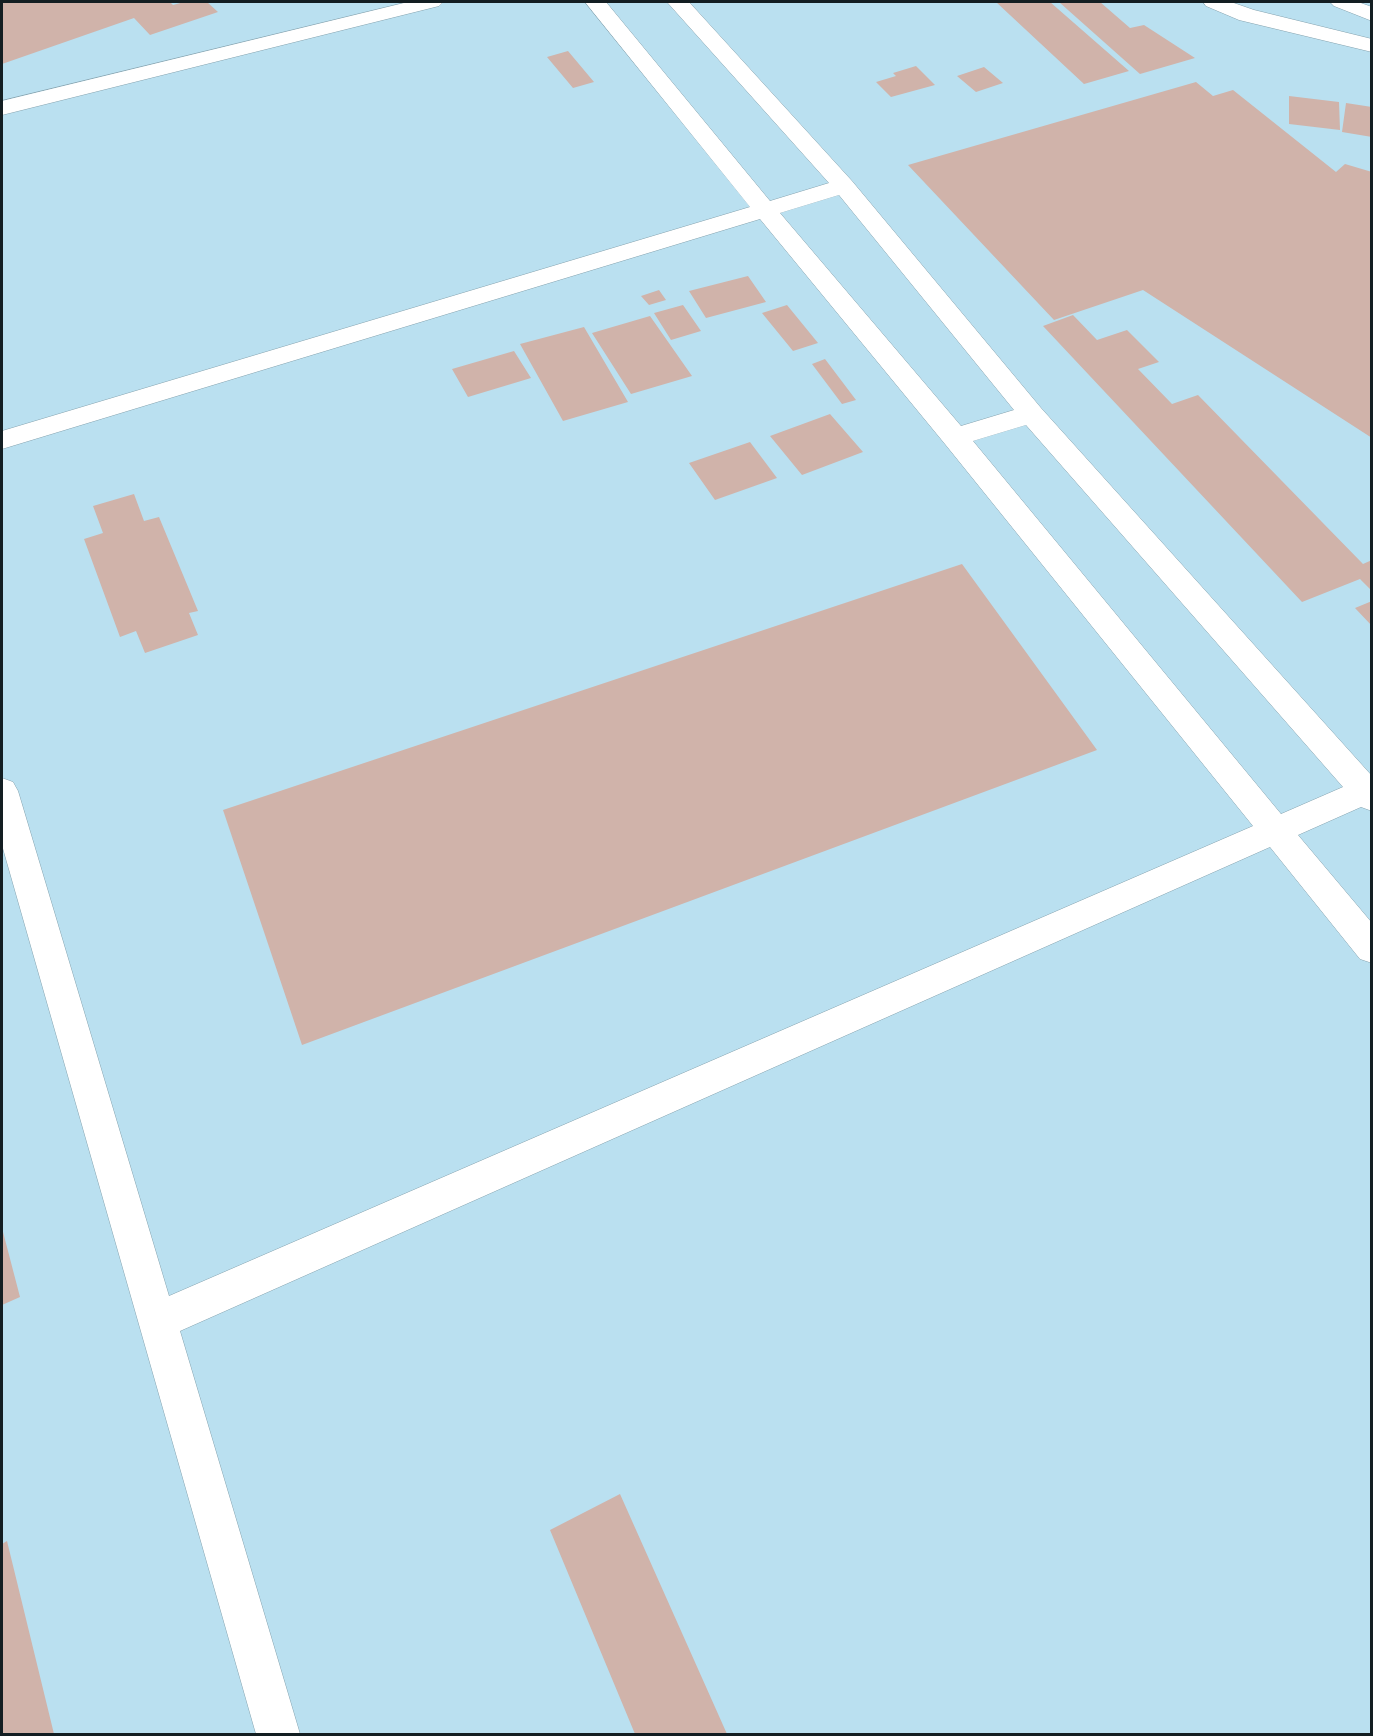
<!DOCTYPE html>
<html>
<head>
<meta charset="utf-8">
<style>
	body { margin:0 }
	#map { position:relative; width:1373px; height:1736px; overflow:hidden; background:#cfeefb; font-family:Merriweather,serif }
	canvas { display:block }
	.frame { position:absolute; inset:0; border:3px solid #131e22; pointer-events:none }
</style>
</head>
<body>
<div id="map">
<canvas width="1373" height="1736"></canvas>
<div class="frame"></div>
</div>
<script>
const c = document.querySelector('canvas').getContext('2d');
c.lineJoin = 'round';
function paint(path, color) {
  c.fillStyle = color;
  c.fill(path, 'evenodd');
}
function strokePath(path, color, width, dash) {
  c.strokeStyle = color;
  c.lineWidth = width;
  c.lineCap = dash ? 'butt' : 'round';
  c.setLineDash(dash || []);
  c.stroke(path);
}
const built = new Path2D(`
	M2,2h1369v1732h-1369z`);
const building = new Path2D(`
	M2,2h168l3,3 11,-3h23l11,10 -68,23 -16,-17 -132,46z
	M996,2h54l79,69 -45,13z
	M1059,2h41l30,26 14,-3 51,33 -55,16z
	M568,51l26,31 -21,6 -26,-31z
	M916,66l19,19 -44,12 -15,-15 20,-6 -3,-3z
	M984,67l19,16 -27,9 -19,-16z
	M1196,82l17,14 20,-6 103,82 9,-8 27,8v266l-229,-148 -89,30 -146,-155z
	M1289,96l50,6 1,28 -51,-6z
	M1346,103l26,4v30l-30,-5z
	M748,276l18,26 -60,16 -17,-27z
	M659,290l7,10 -17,5 -8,-9z
	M683,305l18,26 -30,9 -17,-27z
	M787,305l31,38 -25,8 -31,-38z
	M1073,315l24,25 30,-10 32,32 -21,7 34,35 26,-9 165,169 9,-4v31l-12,-12 -58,23 -259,-276z
	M650,316l42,60 -61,18 -39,-61z
	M584,327l44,75 -65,19 -43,-77z
	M514,351l17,27 -63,19 -16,-28z
	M825,359l31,41 -14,4 -30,-40z
	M830,414l33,38 -61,23 -32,-39z
	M750,442l27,36 -62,22 -26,-37z
	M134,494l10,27 15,-4 39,94 -9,2 9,22 -53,18 -9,-22 -16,6 -36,-98 19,-6 -10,-27z
	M962,564l135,186 -795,295 -79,-235z
	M1372,601v25l-17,-18z
	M2,1228l18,69 -18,8z
	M620,1494l107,240h-92l-85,-204z
	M7,1541l47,193h-52v-190z`);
const minor = new Path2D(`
	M408,2h35l-4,4 -437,109v-14z
	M585,2h21l164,199 59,-18 -162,-181h22l163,179 189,227 331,368v35l-11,-4 -63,28 74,88v40l-12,-4 -90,-112 -1090,484 120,403h-44l-254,-889v-67l11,4 5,9 151,505 1084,-470 -308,-382 -185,-225 -758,230v-18l748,-224zM839,195l175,215 -53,16 -181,-213zM1026,425l317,362 -62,27 -308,-373z`);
const major = new Path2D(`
	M1203,2h28l23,8 118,29v13l-133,-32 -33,-14z
	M1330,2h28l14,5v14l-38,-15z`);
paint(built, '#bae0f0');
paint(building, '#d0b3aa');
strokePath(minor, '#86a3af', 1);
strokePath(major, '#86a3af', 1);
paint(minor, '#fff');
paint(major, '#fff');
</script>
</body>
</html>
